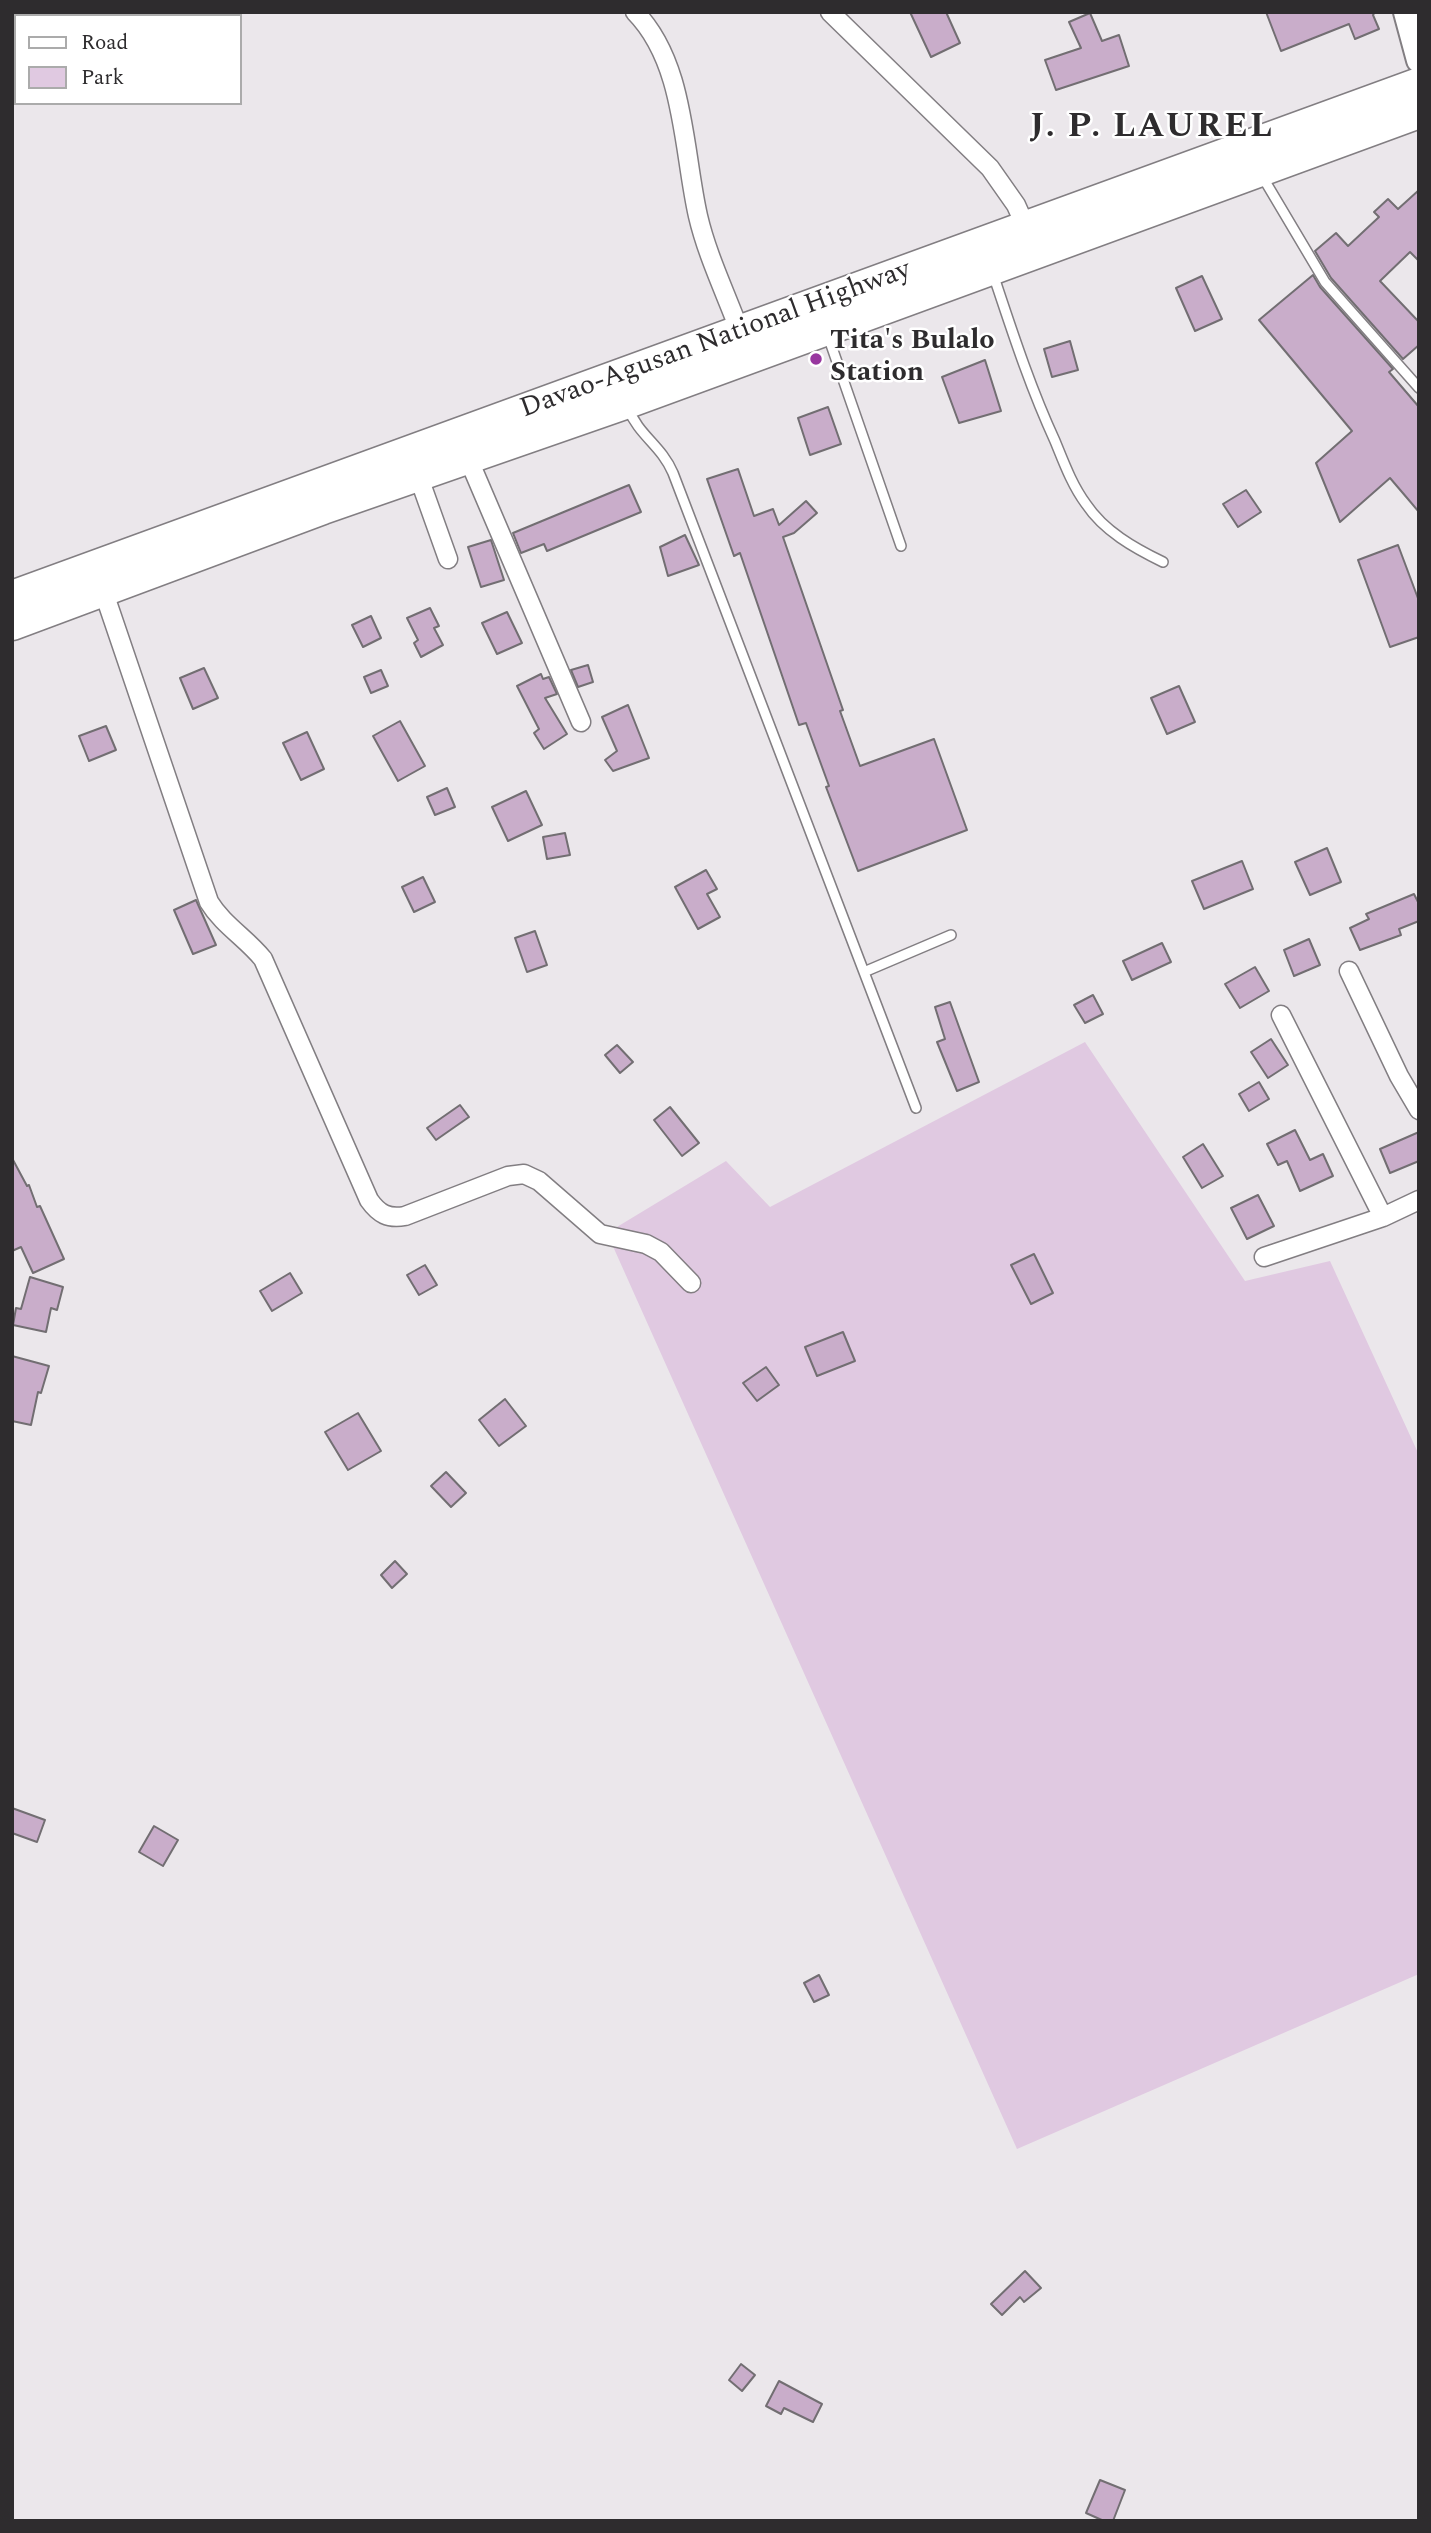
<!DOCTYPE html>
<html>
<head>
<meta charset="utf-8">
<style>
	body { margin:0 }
	#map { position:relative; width:1431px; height:2533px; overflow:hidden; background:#ebe7eb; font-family:Spectral,serif }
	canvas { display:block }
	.frame { position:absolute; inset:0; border:14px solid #2e2c2e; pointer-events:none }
	.legend { position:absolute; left:14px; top:14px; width:228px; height:91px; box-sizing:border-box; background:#fff; border:2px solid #ababab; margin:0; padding:9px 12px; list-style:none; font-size:21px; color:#2e2c2e }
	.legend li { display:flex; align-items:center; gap:14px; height:35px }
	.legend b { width:35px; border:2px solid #ababab }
</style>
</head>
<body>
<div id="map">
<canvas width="1431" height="2533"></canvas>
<div class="frame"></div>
<ul class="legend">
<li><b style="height:9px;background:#fff"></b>Road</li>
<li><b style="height:19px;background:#e0c9e1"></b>Park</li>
</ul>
</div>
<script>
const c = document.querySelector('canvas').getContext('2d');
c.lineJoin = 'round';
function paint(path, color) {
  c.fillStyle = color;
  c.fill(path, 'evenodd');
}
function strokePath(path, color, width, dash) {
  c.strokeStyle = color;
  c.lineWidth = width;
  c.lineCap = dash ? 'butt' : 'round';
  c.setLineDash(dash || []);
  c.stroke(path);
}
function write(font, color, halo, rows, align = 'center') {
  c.font = font + ' Spectral,serif';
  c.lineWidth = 5;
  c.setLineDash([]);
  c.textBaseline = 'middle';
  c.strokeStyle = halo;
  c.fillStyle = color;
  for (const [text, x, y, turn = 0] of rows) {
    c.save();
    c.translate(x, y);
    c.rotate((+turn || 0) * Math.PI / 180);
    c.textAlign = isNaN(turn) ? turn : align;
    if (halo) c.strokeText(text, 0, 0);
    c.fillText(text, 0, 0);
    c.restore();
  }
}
const green = new Path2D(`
	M1085,1042l160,239 85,-20 89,194v519l-402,175 -410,-916 119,-72 44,46z`);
const building = new Path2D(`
	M910,12h36l14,31 -29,14z
	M1266,12h109l-2,3 6,14 -24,10 -6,-15 -68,27z
	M1090,13l12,28 17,-6 10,31 -73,24 -11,-30 36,-12 -12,-26z
	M1419,190v71l-9,-9 -30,29 39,41v23l-16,14 -72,-81 -16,-27 21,-18 12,13 31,-29 -5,-5 14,-13 10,10z
	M1313,275l7,12 73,82 -4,3 30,35v105l-29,-34 -50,44 -24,-59 36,-32 -93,-111z
	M1202,276l20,43 -27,12 -19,-43z
	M1070,341l8,29 -26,7 -8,-28z
	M985,360l16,51 -42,12 -17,-46z
	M828,407l13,37 -31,11 -12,-37z
	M738,469l16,47 19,-7 6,16 27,-24 11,12 -23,20 -11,4 60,173 -3,1 20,55 74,-27 33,91 -109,41 -32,-84 3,-1 -23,-63 -7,2 -59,-172 -6,3 -27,-77z
	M629,485l12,27 -94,39 -3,-7 -23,9 -8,-20z
	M1246,490l15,22 -23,15 -15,-23z
	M685,535l14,30 -31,11 -8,-29z
	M491,540l13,40 -23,7 -13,-40z
	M1398,545l21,56v36l-29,10 -32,-87z
	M430,608l9,18 -5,2 9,17 -22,12 -7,-14 4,-3 -11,-22z
	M507,612l15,31 -25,11 -15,-31z
	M371,616l10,22 -18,9 -11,-22z
	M588,665l5,17 -15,5 -7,-17z
	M204,668l14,30 -25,11 -13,-31z
	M381,670l7,16 -17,7 -7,-16z
	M541,674l2,5 6,-2 8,17 -12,4 22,36 -23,15 -10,-16 5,-4 -22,-43z
	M1179,686l16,36 -28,12 -16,-36z
	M628,705l21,53 -36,13 -8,-11 12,-9 -15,-34z
	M400,721l25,45 -27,15 -25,-45z
	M106,726l10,24 -27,11 -10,-25z
	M307,732l17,37 -23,11 -18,-37z
	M447,788l8,19 -20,8 -8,-18z
	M526,791l16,34 -34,16 -16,-34z
	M565,833l5,22 -23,4 -4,-22z
	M1327,848l14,34 -31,13 -15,-33z
	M1242,861l11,28 -49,20 -12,-28z
	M706,870l11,19 -10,5 13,23 -22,12 -23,-42z
	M423,877l12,25 -21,10 -12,-25z
	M1414,894l5,10v17l-20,8 2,6 -41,15 -10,-22 19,-9 -3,-5z
	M196,900l20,45 -23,9 -19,-44z
	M535,931l12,34 -20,7 -12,-34z
	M1309,939l11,26 -26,11 -10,-26z
	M1162,943l9,19 -39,18 -9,-19z
	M1255,967l14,24 -29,17 -15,-24z
	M1093,995l10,19 -18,9 -11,-18z
	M950,1002l29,80 -22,9 -20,-49 8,-3 -10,-32z
	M1271,1039l17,26 -20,13 -17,-26z
	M617,1045l16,17 -13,11 -15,-18z
	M1259,1082l10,17 -20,12 -10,-17z
	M460,1105l9,12 -33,23 -9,-12z
	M670,1107l29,36 -17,13 -28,-36z
	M1295,1130l15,30 13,-6 10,22 -33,15 -13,-30 -9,4 -11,-21z
	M1419,1132v29l-29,12 -10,-24z
	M1203,1144l20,32 -21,12 -19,-31z
	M12,1158l15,28 2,-1 8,22 3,-1 24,53 -31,14 -12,-26 -9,4z
	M1258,1195l16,31 -27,13 -16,-31z
	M1034,1254l19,39 -22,11 -20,-39z
	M425,1265l12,20 -18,10 -12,-20z
	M290,1273l12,20 -30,18 -12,-20z
	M30,1277l33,10 -6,23 -6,-2 -5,24 -33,-7 3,-17 5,1z
	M843,1332l12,29 -38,15 -12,-29z
	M12,1356l37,10 -8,27 -3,-1 -7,33 -19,-4z
	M766,1367l13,18 -22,16 -14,-18z
	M505,1399l21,27 -27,20 -20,-26z
	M358,1413l23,38 -33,19 -23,-38z
	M446,1472l20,21 -15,14 -20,-21z
	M395,1561l12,13 -15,14 -11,-13z
	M12,1808l33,12 -8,22 -25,-9z
	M154,1826l24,14 -15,26 -24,-14z
	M819,1975l10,20 -15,7 -10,-19z
	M1025,2271l16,17 -17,14 -4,-5 -18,18 -11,-11z
	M741,2364l14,11 -13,16 -13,-11z
	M779,2381l43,23 -9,18 -29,-14 -3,6 -15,-8z
	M1100,2480l25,10 -12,31h-9l-18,-8z`);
const lane = new Path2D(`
	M1262,176l63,106 94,106
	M993,274c19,57 37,113 62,167 9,22 17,44 31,63 18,27 48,44 77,58
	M828,336l73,210
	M628,408c11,28 33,37 45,65l243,635
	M864,972l87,-37`);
const street = new Path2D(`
	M635,12c50,51 48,138 63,204 9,39 28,78 42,116
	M830,12l160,156 26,37 13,29
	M468,458l113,264
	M418,475l30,84
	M103,590l106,312c14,23 37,36 54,57l106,241c10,14 19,19 36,16l103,-40 16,-2 15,7 61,53 46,10 15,8 30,31
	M1349,971l50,105 20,34
	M1281,1015l102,202
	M1264,1257l119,-40 36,-17`);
const secondary = new Path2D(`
	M1406,12l13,48`);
const highway = new Path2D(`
	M12,597l1407,-513
	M12,624l311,-116 302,-105 794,-291`);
const markers = [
	[816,359,7,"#98379f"]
];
const streetNames = [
	["Davao-Agusan National Highway",716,341,-20]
];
const poiNames = [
	["Tita's Bulalo",830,343],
	["Station",830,375]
];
const districtNames = [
	["J. P. LAUREL",1152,129]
];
paint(green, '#e0c9e1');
paint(building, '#c9adca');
strokePath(building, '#726e72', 2);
strokePath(lane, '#827e82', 12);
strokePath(street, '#827e82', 21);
strokePath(secondary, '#827e82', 28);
strokePath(highway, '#827e82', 35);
strokePath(lane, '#fff', 9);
strokePath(street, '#fff', 18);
strokePath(secondary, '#fff', 24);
strokePath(highway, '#fff', 32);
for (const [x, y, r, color] of markers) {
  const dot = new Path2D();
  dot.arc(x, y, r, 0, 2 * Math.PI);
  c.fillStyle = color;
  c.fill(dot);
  strokePath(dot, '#fff', 2.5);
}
write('28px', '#2e2c2e', '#fff', streetNames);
write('bold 28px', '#2e2c2e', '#fff', poiNames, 'left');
c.letterSpacing = '2px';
write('bold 35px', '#2e2c2e', '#fff', districtNames);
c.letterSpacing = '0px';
</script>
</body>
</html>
